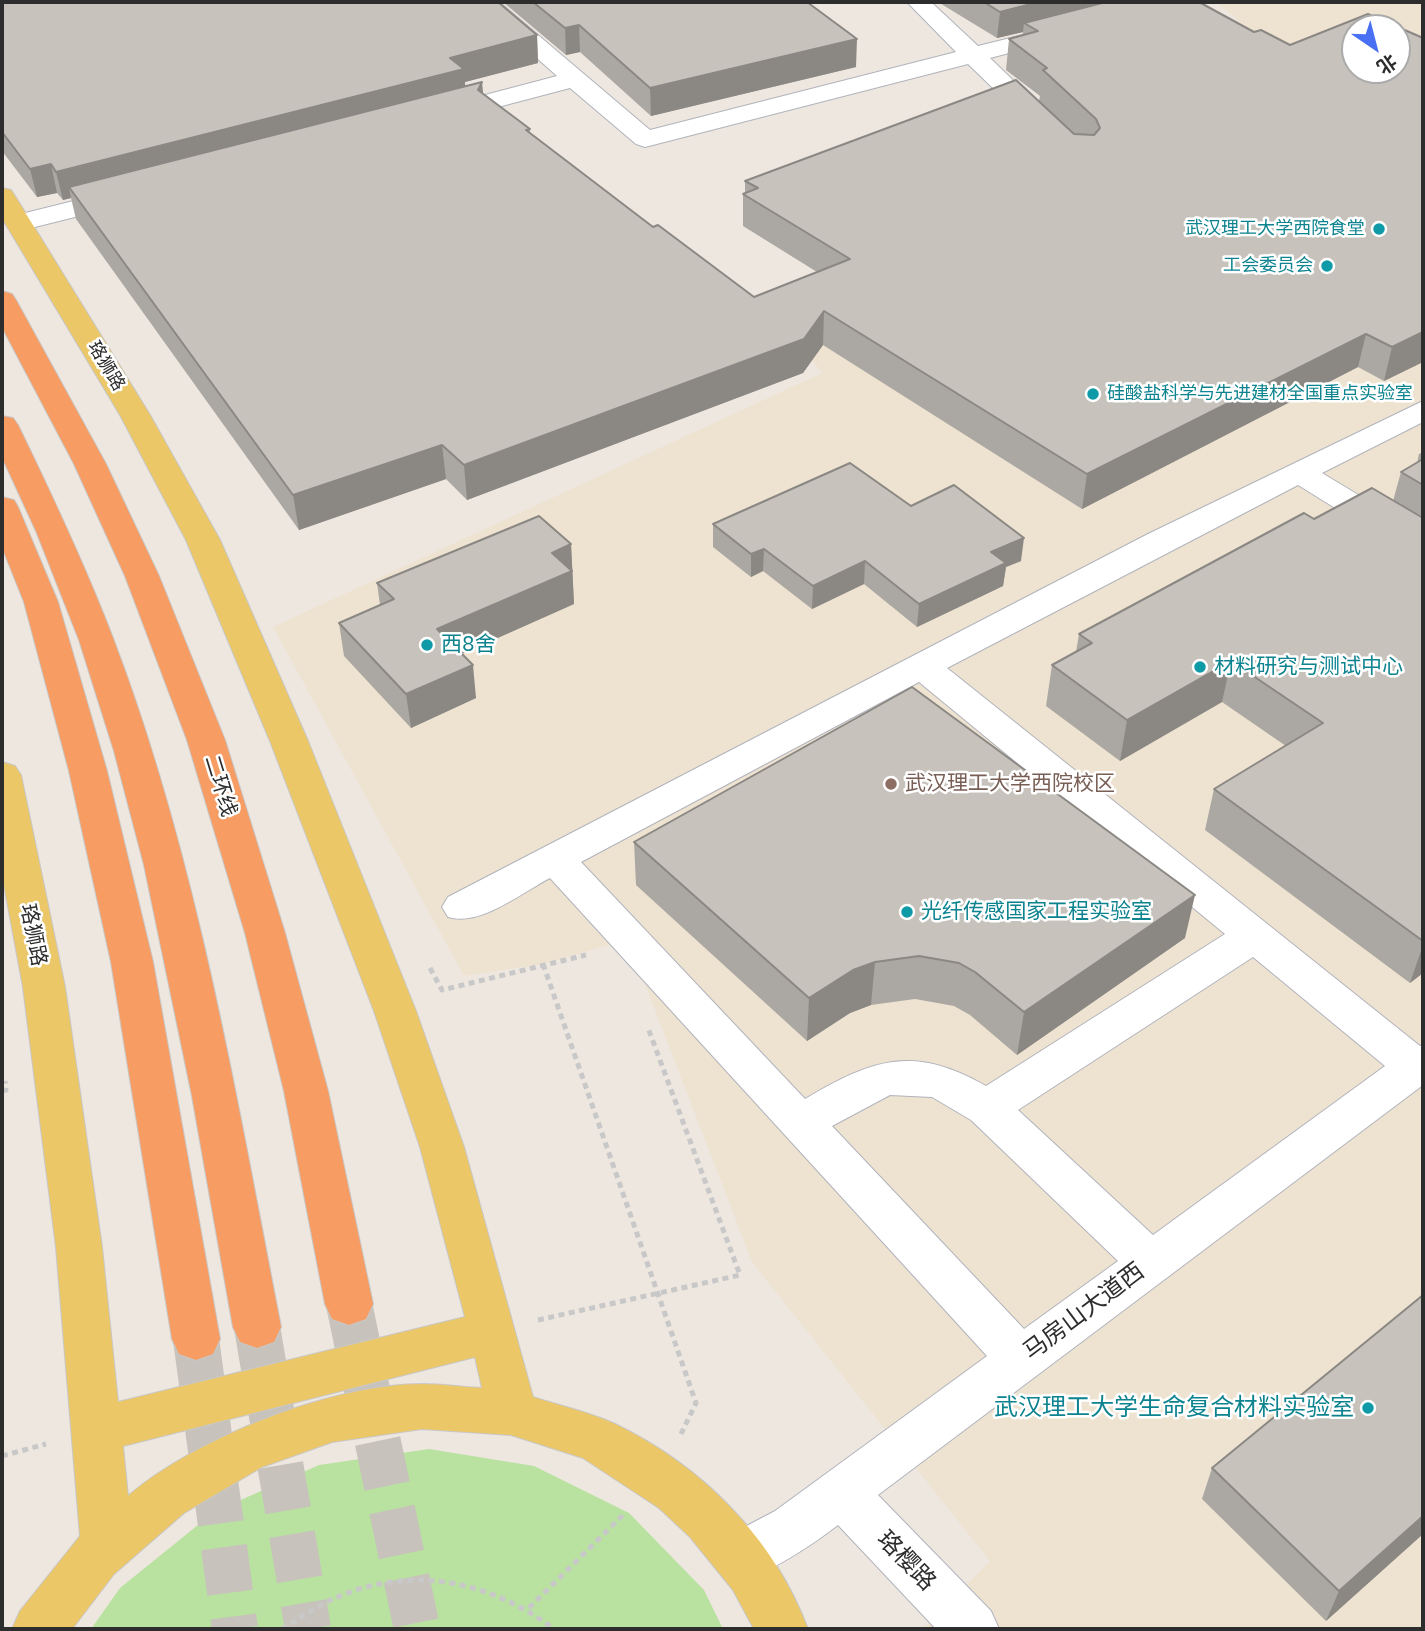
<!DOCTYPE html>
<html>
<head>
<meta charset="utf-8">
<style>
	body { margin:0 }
	#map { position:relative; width:1425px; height:1631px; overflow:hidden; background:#eee7e0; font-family:"IBM Plex Sans","Noto Sans SC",sans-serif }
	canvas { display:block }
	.frame { position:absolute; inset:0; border:4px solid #2d2d2d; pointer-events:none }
	.north { position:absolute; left:1341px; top:14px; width:70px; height:70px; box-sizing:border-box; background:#fff; border:2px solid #ababab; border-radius:50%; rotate:145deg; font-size:19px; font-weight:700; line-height:28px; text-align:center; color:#2d2d2d }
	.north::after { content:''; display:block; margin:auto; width:24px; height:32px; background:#4970f2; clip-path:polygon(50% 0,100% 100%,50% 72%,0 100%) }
</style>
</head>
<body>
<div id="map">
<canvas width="1425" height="1631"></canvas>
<div class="frame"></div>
<div class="north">北</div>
</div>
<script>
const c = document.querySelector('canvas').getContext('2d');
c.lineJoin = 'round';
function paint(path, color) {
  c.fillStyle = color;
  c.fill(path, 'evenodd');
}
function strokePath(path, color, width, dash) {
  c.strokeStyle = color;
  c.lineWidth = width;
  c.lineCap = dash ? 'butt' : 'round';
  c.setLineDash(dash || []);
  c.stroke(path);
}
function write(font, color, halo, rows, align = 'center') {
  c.font = font + ' "IBM Plex Sans","Noto Sans SC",sans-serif';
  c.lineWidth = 5;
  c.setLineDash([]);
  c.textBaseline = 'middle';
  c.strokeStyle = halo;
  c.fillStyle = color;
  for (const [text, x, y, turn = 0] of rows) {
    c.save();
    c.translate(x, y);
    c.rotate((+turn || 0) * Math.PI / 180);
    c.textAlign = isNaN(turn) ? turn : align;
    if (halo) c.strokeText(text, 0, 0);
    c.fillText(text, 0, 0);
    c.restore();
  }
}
const education = new Path2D(`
	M1217,2h206v1627h-500l67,-68 -238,-299 -117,-304 -16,-16 -76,22 -79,12 -191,-349 549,-254 -52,-67 539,-225zM1355,28h42v42h-42z`);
const green = new Path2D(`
	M429,1449l105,17 95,47 75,77 19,39h-632l29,-41 94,-76 105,-47z`);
const highwayTunnel = new Path2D(`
	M349,1304l68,325
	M257,1327l51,302
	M196,1339l39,290`);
const path = new Path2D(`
	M543,964l153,439 -15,31
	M430,968l12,22 144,-35
	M2,1091l4,-1 -1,-9
	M538,1320l202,-45 -92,-247
	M2,1456l44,-12
	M529,1608l95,-94
	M282,1629c17,-10 33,-22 51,-30 76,-35 156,-19 221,30`);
const street = new Path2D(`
	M474,2h25l151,128 306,-78 -49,-50h24l47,44 81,-20 8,2 4,5 -4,5 -77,20 59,57 4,5 -4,5h-18l-63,-61 -323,83 -9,-3 -66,-56 -129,34 -9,-3 -4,-5 4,-5 125,-33z
	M126,188l9,2 4,6 -4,6 -116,29 -10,-2 -4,-6 4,-6z
	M1423,401v21l-101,51 101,61v24l-12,-3 -113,-70 -351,183 473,378 3,-1v40l-545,410 113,116 8,18h-63l-98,-104c-30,23 -62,43 -97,57l-19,-7 -7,-18 7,-18 53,-28 212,-155 -437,-478c-29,15 -70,49 -102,39l-6,-10 6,-10 700,-363zM919,682l306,252 -239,152c-72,-41 -112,-28 -181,13l-224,-237zM1253,957l132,109 -232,169 -135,-125zM890,1095l42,2 39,23 147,141 -94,68 -192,-203z`);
const primary = new Path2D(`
	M2,188l9,2 4,6 135,219 70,125 88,201 108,270 48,136 69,250c27,9 56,15 82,27 87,42 159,114 193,205h-54l-21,-39 -43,-53 -31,-29 -76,-50 -72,-23 -89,-6 -90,13 -70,25 -78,46 -70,61 -42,55h-60l8,-18 60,-75 -24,-289 -33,-260 -21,-113v-112l13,4 6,9 44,212 37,260 16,155 347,-85 -45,-170 -46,-136 -104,-270 -84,-201 -66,-125 -118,-197zM475,1357l7,31c-20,-1 -39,-4 -59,-4 -90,0 -226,53 -295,112l-5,-50z`);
const highway = new Path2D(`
	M2,291l10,3 4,6 90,164 53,112 66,164 60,193 43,158 45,213 -7,15 -17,6 -17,-6 -7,-15 -41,-213 -39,-158 -58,-193 -62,-164 -51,-112 -72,-137z
	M2,416l11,2 5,7c34,70 67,140 95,213 84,220 123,458 168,689l-7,15 -17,6 -17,-6 -7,-15 -41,-231 -48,-231 -30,-114 -35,-111 -43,-109 -34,-74z
	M2,497l12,3 4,7 40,95 49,169 46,191 67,377 -7,15 -17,6 -17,-6 -7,-15 -61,-377 -42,-191 -45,-169 -22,-55z`);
const wall = new Path2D(`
	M2,2l535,33 1,28 -73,19v4l18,8 47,35v4l123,94 101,70 63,-25 -74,-46v-32l2,-1v-12l294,-80 1,-5 -34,-26 3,-31 13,-3 1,-4 -26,6 -59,-36h261l55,30 36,13 133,-7v324l-39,19 -26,-14 -276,142 -259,-164 -20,28 -336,127 -21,-21 -147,51 -223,-311 -5,-21 -8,2 -6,-7 -20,4 -35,-46z
	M503,2h304l49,65 -205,49 -71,-64 -14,3z
	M1423,452v521l-13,10 -205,-153 9,-41 72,-43 -64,-44 -102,59 -74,-55 6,-41 24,-13 3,-18 235,-115 79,-18 8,-29 16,-9 2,-9z
	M911,506l110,55 -15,6 -3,19 -86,41 -53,-43 -52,25 -49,-38 -12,6 -38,-30v-23z
	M571,544l3,60 -112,50 14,44 -65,30 -67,-72 -5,-33 41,-18 -3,-22z
	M634,842l551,96 -168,117 -47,-40 -16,-9 -39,-7 -44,6 -21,8 -43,28 -171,-156z
	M1423,1295v239l-97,87 -124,-122 10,-31z`);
const shadedWall = new Path2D(`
	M1039,2h103l-118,21 -1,9 -26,6 3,-26z
	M579,25l1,27 -14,3 -1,-27z
	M537,35l1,28 -73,19 1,15 -397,90 2,11 -8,2 -7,-28 394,-114z
	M857,39l-1,28 -205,49 -1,-28z
	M482,82l3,31 -7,-23z
	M51,164l6,29 -20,4 -7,-28z
	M824,311l-1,34 -20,28 -336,127 -3,-35z
	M1423,332v30l-39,19 8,-34z
	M1366,334l-8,33 -276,142 5,-35z
	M442,445l4,34 -147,51 -6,-35z
	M1024,538l-3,23 -15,6 -3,19 -86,41 2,-23 72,-52z
	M571,544l3,60 -133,59 -4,-34 115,-76z
	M764,549l-1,22 -12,6v-23z
	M865,561l-1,23 -52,25 1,-23z
	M1231,661l-9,41 -102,59 7,-41z
	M473,665l3,33 -65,30 -5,-34z
	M1195,895l-10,43 -168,117 7,-43z
	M1423,945v28l-13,10z
	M875,962l-4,43 -21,8 -43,28 2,-43 44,-28z
	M1423,1516v18l-97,87 13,-30z`);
const building = new Path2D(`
	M2,2h496l39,33 -87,23 14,11 -408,103 -5,-8 -21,5 -28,-37z
	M533,2h274l50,37 -207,49 -71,-63 -14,3z
	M984,2h55l-39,10z
	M1106,2h93l55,30 7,-2 29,15 78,-31 55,24v294l-31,15 -26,-13 -279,140 -263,-163 -20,28 -340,126 -22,-20 -149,50 -224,-308 413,-105 -4,8 52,39 -4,1 127,97 5,-2 96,72 96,-38 -107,-65 15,-6 -13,-7 271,-101 58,54 20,1 6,-7 -4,-9 -53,-49 4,-2 -38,-29 29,-8 -14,-8zM1355,28h42v42h-42z
	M1423,459v26l-22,-13z
	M850,463l61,43 43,-21 70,53 -33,14 15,11 -87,41 -54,-43 -52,25 -49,-37 -13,5 -38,-30z
	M1372,488l51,30v423l-209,-152 109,-66 -92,-62 -104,59 -75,-55 40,-22 -13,-9 225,-121 10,6z
	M539,516l32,28 -19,9 20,18 -135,58 36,36 -67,29 -67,-71 55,-24 -17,-16z
	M912,687l283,208 -171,117 -49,-40 -16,-9 -40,-7 -44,6 -22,8 -44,28 -175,-156z
	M1423,1295v221l-84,75 -127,-123z`);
const markers = [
	[1379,229,7,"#0f9aa8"],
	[1327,266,7,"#0f9aa8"],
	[1093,394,7,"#0f9aa8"],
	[427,645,7,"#0f9aa8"],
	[1200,667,7,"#0f9aa8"],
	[891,784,7,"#8d6e63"],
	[907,912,7,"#0f9aa8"],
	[1368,1408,7,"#0f9aa8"]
];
const farCulturenames = [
	["武汉理工大学西院食堂",1365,229],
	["工会委员会",1313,266],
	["硅酸盐科学与先进建材全国重点实验室",1107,394,"left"]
];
const farStreetnames = [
	["珞狮路",106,366,59]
];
const cultureNames = [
	["西8舍",441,645],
	["材料研究与测试中心",1214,667],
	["光纤传感国家工程实验室",921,912]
];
const educationNames = [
	["武汉理工大学西院校区",905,784]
];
const streetNames = [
	["二环线",220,786,73],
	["珞狮路",33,935,79]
];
const nearStreetnames = [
	["马房山大道西",1084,1312,-37],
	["珞樱路",906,1561,46]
];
const nearCulturenames = [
	["武汉理工大学生命复合材料实验室",1354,1408]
];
paint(education, '#eee3d1');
paint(green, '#b9e1a0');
strokePath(highwayTunnel, '#c7c2bc', 46, [46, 24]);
strokePath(street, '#b1b3bc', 2);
strokePath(primary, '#c8c8c8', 2);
strokePath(highway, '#c8c8c8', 2);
strokePath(path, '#c8c8c8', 5, [6, 4.5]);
paint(street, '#fff');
paint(primary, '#ebc768');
paint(highway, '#f79c62');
paint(wall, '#aba7a2');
paint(shadedWall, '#8b8884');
paint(building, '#c7c2bc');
strokePath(building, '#8b8884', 2);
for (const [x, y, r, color] of markers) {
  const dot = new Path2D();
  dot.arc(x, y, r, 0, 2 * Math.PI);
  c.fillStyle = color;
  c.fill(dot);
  strokePath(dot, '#fff', 2.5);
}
write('18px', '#0d838f', '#fff', farCulturenames, 'right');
write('18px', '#2d2d2d', '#fff', farStreetnames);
write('21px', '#0d838f', '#fff', cultureNames, 'left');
write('21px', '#785e54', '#fff', educationNames, 'left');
write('21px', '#2d2d2d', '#fff', streetNames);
write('24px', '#2d2d2d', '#fff', nearStreetnames);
write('24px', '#0d838f', '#fff', nearCulturenames, 'right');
</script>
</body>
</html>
